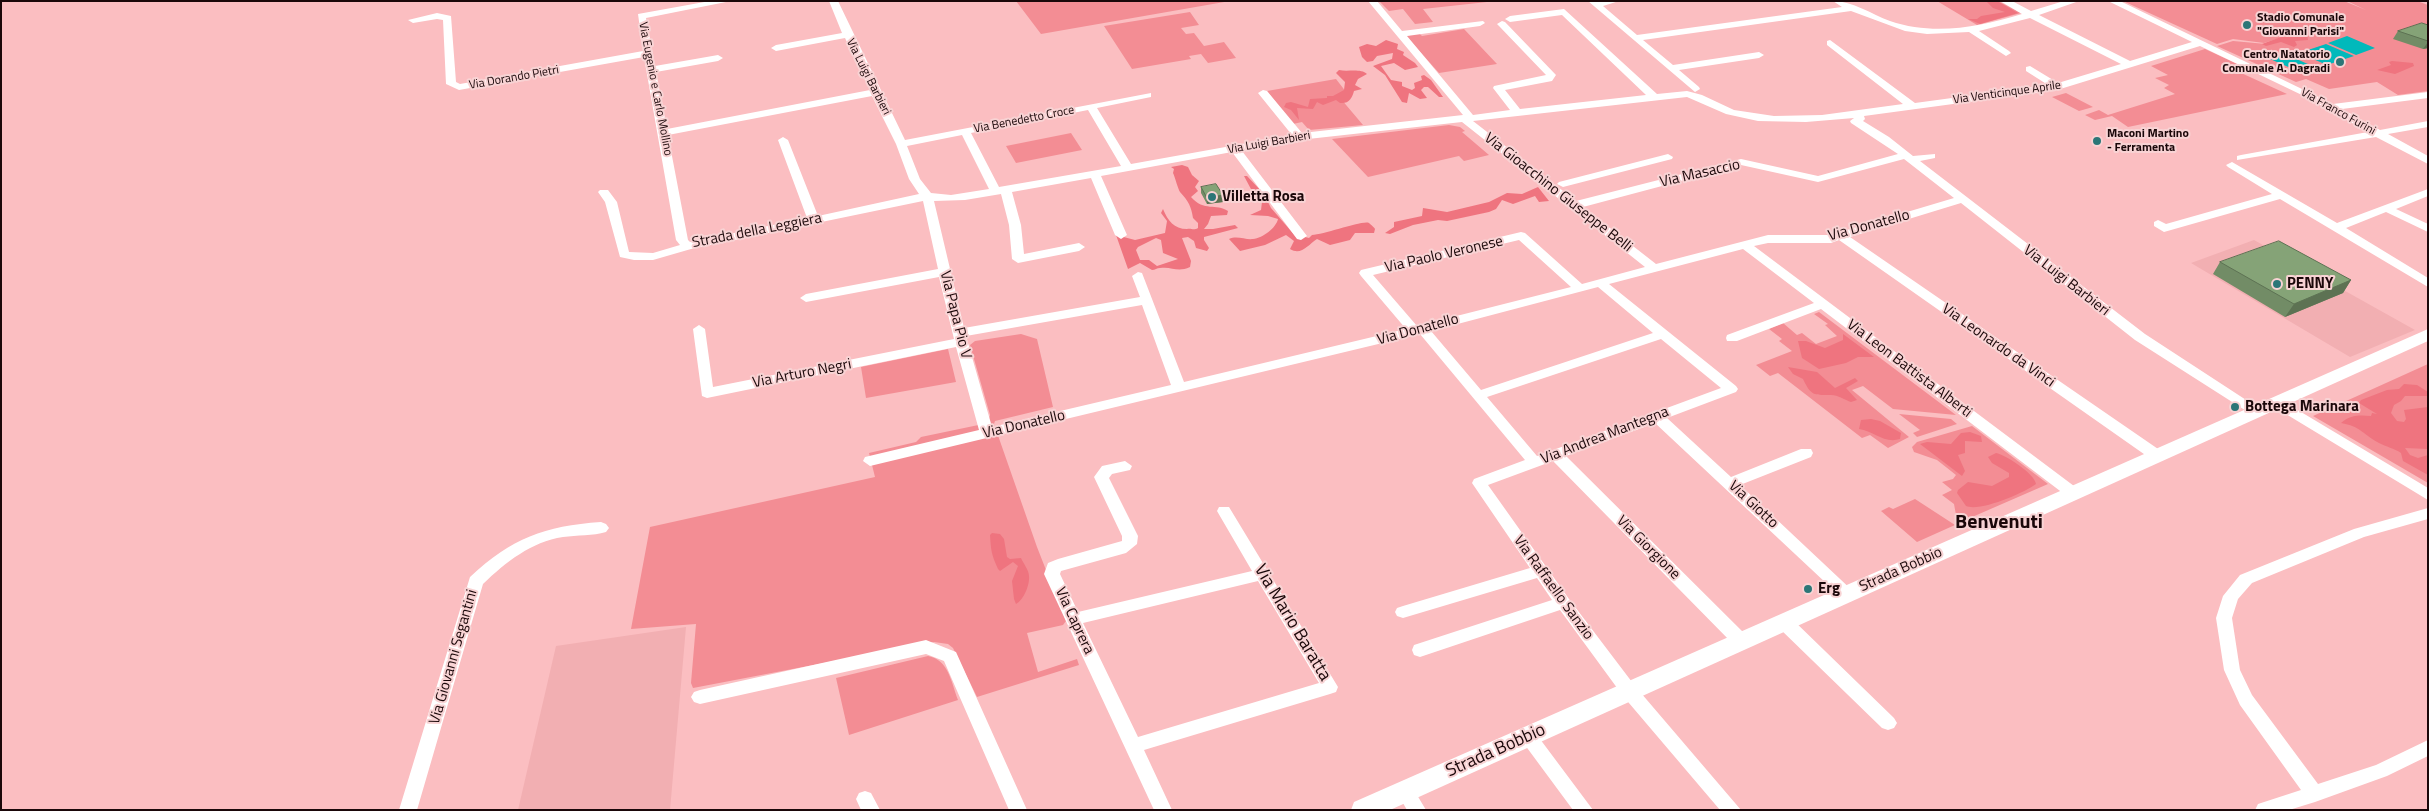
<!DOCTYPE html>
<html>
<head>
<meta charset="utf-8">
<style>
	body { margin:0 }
	#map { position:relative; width:2429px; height:811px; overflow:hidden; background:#fbbec1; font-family:"Titillium Web",sans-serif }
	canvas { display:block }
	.frame { position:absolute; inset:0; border:2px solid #1a0709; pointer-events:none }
</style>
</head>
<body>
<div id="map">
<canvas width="2429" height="811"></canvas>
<div class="frame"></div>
</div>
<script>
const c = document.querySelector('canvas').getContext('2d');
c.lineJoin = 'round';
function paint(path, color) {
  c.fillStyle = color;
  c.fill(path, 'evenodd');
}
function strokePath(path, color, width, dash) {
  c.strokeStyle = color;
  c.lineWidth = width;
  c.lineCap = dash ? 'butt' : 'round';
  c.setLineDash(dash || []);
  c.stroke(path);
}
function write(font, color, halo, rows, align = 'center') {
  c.font = font + ' "Titillium Web",sans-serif';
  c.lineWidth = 4;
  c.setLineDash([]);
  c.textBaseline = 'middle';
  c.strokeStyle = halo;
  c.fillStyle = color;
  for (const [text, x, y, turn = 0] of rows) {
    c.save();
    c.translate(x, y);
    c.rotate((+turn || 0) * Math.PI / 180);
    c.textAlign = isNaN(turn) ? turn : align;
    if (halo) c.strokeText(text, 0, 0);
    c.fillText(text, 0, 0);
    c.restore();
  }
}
const built = new Path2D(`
	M2254,240l161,90 -65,27 -159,-94z
	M686,627l-16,183h-152l38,-164z`);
const green = new Path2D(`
	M1016,1h214l-189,33z
	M1379,1h117l-73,8 10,13 -18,2 -12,-15 -14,2z
	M1937,1h61l23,12 -44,12z
	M2123,1h221l22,9 -19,-9h70l11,4v86l-30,4 -21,-13 -48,7 -23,-10 -10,3 -79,-36 16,-5 33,3 30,-11 -32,10 -31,-4 -16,5z
	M1190,12l9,13 -18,3 5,6 8,-1 10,13 20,-4 12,16 -28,5 -7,-9 -12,2 2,3 -59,10 -28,-43z
	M1464,29l33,35 -58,9 -33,-37 13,-3 3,3z
	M2205,49l41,19 -7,4 48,22 -159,33 -16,-11 -17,4 -10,-5 14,-5 9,5 67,-21 -11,-6 5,-3 -14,-7 13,-3 -17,-9z
	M1336,79l14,18 -9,2 22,26 -54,5 -7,-8 -9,2 -26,-33z
	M2066,93l27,14 -14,4 -27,-14z
	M1449,125l11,2 5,4 -3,1 27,23 -25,6 -5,-5 -91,21 -36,-38z
	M1071,133l11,17 -66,13 -10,-17z
	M1819,312l137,103 -63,-6 -30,-23 -11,4 57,47 -21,11 -18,-13 -8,3 -84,-65 -8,3 -14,-11 36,-14 -13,-10 3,-2 -13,-10 14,-6 14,12 5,-2 14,11 21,-8 -12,-11 3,-1 -14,-10z
	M1021,334l16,5 16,68 -58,14 -1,3 43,123 29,74 -3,4 -36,8 11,39 39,-13 2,6 -102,32 -24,-49 -5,-4 -14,-2 -241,46 -2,-5 5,-59 -65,5 19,-102 225,-50 -6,-24 47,-11 5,-5 67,-14 2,-8 -20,-70 5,-4z
	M948,349l8,33 -90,16 -5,-31z
	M2428,364v119l-115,-67z
	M1899,414l52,5 6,5 -40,13 -4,-4 7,-3z
	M1972,426l76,58 -85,37 -7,-6 -2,-11 -12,-9 10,-5 -10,-8 11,-3 3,-4 -19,-15 -23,-8 -2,-5 5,-5z
	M1915,499l40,26 -38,17 -36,-31 8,-4 4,2z
	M928,656c21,4 23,26 30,44l-109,35 -13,-57z`);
const forest = new Path2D(`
	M1986,1h11l21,12 -38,11 -12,-5h9l4,-3 24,-4 -12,-4z
	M2297,31l10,3 1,6 -13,1 2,4 -3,2 -13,-5 -15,4 -4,-2z
	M1386,40l12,4 -1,5 7,3 -1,3 12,8 3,4 -13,3 -11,-7 -13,3 10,14 11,2v4l10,4 3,-2 -1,-5 8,-3 -1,-4 3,-1 7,5 12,17h-4l-11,-10h-4l-3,3 6,8 -7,1 -11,-6 -2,10 -5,-1 -17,-27 -12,-9 19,-7 1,-6 -16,3 -4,5 -6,1 -5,-5 -3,-10 8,-3 9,2z
	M2392,61l21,2 1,3 -19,8 -18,-4 14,-5 -2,-3z
	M1339,70c9,2 22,-2 28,4l-9,5 -3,6 7,4 -8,2c-2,7 -5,13 -14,12l-4,-3 -13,5 -6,-3 -4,7 -16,-1 2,12 -8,-10 -7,-3 2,-4 5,-1 17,5 2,-8 17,-1v-2h6l11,-6 1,-8 -9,-9z
	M1182,165l6,2 4,8 7,6 -4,6 3,4 -7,6c13,15 25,6 37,14l-1,4 -16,1 -3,8 -4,5h9l22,-4 3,3 -34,9v3l5,8 -2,3 -11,-3 -2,-7 -6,-4 -6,1 9,23 -1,6c-13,6 -18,-1 -30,1 -3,0 -5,2 -8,2l-12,-7 -12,6 -12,-34 19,5 30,-7 2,-12 -6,-8 2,-4c5,12 11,20 24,20 5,-1 6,2 11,-1v-5l-5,-5c-2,-12 -4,-16 -13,-26 -2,-3 -5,-15 -7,-19l1,-4 -3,-2zM1156,238l5,2 2,13 15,6 -21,7 -8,-6h-9l-4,-10 2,-3z
	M1244,176h3l17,18 7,14 27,31 3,-3 8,2 3,-3c12,0 50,-15 57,-12 1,1 6,5 6,6l-1,4h-19l-5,7 -20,5 -13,-6c-9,6 -16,17 -27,10l4,-8 -8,-6 -21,10 -25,6 -11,-12c8,-4 16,1 24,0 10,-1 23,-11 25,-20l-10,-3 -18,-1 11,-5 1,-8 -5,-5 -22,1 -3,-2 2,-8 13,5 5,-2z
	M1538,187l11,14 -10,1 -4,-6 -22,8 -11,-4 -6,9 -7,3 -42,9 -9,-1 -25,5 -23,9 -5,-1 9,-6v-5l28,-6 1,-8 24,4 42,-10 18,-9 15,1z
	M1843,334l31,23h-16l-12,6 -27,6 -17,-11 -4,-17h8l19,7 18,-8z
	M1788,367l29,5 18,16 20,-10 3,3 -12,7 11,12 -6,2c-6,-2 -13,-7 -20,-7 -17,0 -20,1 -28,-16l-10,-5z
	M2404,384l13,1 11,7v4h-23l-4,5 -7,4 -3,8 6,8 7,1 2,-3 -2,-9 24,-3v42l-23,-1 5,7 8,3 10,-3v20l-25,-14 -2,-8c-7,-5 -15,-6 -22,-10 -15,-8 -19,-17 -38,-20 9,-8 18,-8 30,-7l1,-3 5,1 -18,-11 2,-3 26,-10 12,-1z
	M1871,419l9,2 21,12 -1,6c-16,5 -26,-8 -41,-10l2,-9z
	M1970,432l11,4 1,6 -17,-1v12l-7,2 7,16 -3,5 -42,-32 7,-2 24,2 10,-11z
	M1996,453c10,2 39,21 40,31 -12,9 -56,28 -70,22l-9,-13 1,-3 10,-8 24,4 17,-9v-4l-17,-10 -4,-6z
	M992,533l8,1 4,5 3,18 3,2 11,-1c2,5 8,12 8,18 1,8 -5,24 -13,28l-2,-5 -2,-18 6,-15 -5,-4 -13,9 -2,-2c-7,-15 -7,-19 -8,-34z`);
const water = new Path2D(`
	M2347,36l28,12 -19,7 -28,-12z
	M2326,44l28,12 -27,9 -28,-12z
	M2285,54l32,14 -15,5 -32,-14z`);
const street = new Path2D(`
	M710,1h21l-85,17 9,48 63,-11 5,3 -5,3 -62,11 11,57 203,-39 -25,-52 -69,13 -5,-3 5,-3 66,-12 -13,-32h9l67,139 246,-47v4l-54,11 34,56 161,-29 -34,-42 5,-3 4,1 35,42 161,-18 -95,-114h9l25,30 81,-10 2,2 -5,3 -73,10 66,79 37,-5 -17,-22 1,-2 52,-11 -47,-49 -2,-2 5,-3 3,1 51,53 -4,6 -47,9 15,19 126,-14 -84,-80 -52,7 -5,-3 5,-3 54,-7 93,85 30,-3 15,4 32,15 40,6 48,-1 81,-11 -76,-59v-4l3,-1 85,63 133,-18 -22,-14v-4l4,-1 28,17 63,-19 -91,-46 -51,13 30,20 2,2 -5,3 -37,-24 -42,2 -22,-3 -54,-20 -208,29 30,25 86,-13 5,3 -5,3 -80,12 20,17 1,2 -5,3 -107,-91h31l-16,5 34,29 205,-28 -9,-6c20,0 38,13 57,20 44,15 89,6 132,-7l-22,-13h12l19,10 33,-10h15l-40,14 91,46 62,-19 -84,-41h12l213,103 95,-12v6l-86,11 38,21 48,-9v6l-40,7 40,22v8l-52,-27 -139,23v-4l4,-1 127,-23 -62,-35 -106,-51 -143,44 -193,26 1,3 -2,2 26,16 24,19 22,-2v4l-15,3 225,173 118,77 -7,5 -5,-2 -116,-74 -174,-137 -111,34 311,214 2,4 -2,4h-10l-312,-219 -8,3h-63l-14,3 324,243 2,4 -2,4h-10l-247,-188 -84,32h-10l-1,-3 1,-3 87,-32 -71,-54 -134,35 127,102 2,3 -2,3 -69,26 64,59 70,-28h10l2,4 -2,4 -71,28 116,109 -2,4 -6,2 -6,-2 -187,-175 -89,33 181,180 2,5 -2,5 -6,2 -6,-2 -182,-185 -65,24 81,114 66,87 106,124h-21l-97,-114 -63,-86 -140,47 -6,-2 -2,-5 2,-5 138,-45 -15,-22 -134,40 -6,-2 -2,-4 2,-4 6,-2 127,-38 -58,-85 2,-4 51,-19 -105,-126 -550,132 -7,-5 2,-4 114,-27 -23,-83 -249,51 -5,-2 -9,-67 6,-4 6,4 8,58 241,-48 -15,-62 -133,25 -6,-4 6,-4 132,-25 -15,-68 -232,48 -38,11h-19l-14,-3 -15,-55 -7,-10 2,-2h8l9,12 12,50 24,1 27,-8 -4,-5 -32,-183 -185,33 -13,-6 -3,-64 -6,-1 -24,4 -5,-3 29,-7 14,3 5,66 4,2 183,-33 -5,-37zM872,96l24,48 13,35 10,15 -101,22 -30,-76 -5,-3 -5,3 29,78 -107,22 -10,2 -2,-2 -20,-105zM1687,97l39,17 32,7 48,1 48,-4 -4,3 1,2 47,31 -80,22 -77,-17 -165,42 -103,-80zM1088,110l33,56 -122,21 -28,-54zM1462,122l183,145 -63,17 -57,-51 -4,-1 -160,38 -2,3 2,3 45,53 -222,53 -42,-109 -4,-1 -6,4 8,21 -176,31 -30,-127 31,-1 36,-6 8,31 3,34 6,4 61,-12 6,-4 -6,-4 -55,11 -3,-29 -9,-33 79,-14 24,57 6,4 6,-4 -26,-59 131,-24 65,87 4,1 6,-4 -65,-85 57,-11zM962,135l27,54 -38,6 -20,-2 -11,-14 -13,-33zM1904,159l50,39 -124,37h-62l-112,29 -73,-57 158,-42 77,17zM1519,240l52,47 -154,39 -44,-51zM1598,287l55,46 -172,57 -50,-59zM1142,305l29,80 -179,42 -26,-91zM1661,339l60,49 -184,68 -50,-59z
	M1668,154l5,3 -1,2 -109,28 -6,-3 2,-2z
	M2232,162l105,61 91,-34v7l-32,13 32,15v8l-42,-20 -40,16 82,50v9l-148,-88 -116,33 -10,-6v-4l4,-2 8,4 106,-30 -44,-27 -2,-2z
	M2276,397l152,91v12l-157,-95 -2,-3z
	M1125,461l7,5 -2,4 -18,4 -3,4 29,58 -1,8 -11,9 -65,18 -1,3 18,38 174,-41 -35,-60 2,-4h10l109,180 -2,5 -6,2 -186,56 28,60h-18l-110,-236 4,-11 10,-4 64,-18v-5l-28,-59 8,-11zM1258,581l61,102 -181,54 -55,-114z
	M2428,508v11l-64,18 -112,46 -14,16 -6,19 8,52 12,25 66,89 58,-19 52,-25v16l-41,20 -72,26 -26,8h-34l3,-6 43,-14 -61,-85 -16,-35 -8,-52 7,-22 17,-21 114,-46z
	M601,522l5,2 3,4 -3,4c-13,4 -29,3 -43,5 -32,5 -57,25 -80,47l-66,226h-18l71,-233c42,-39 74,-51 131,-55z
	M1784,616l6,1 104,101 3,5 -3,5 -6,2 -6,-2 -104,-101 -2,-5 2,-5z
	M926,640l30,12 71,158h-18l-65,-149 -18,-7 -226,50 -6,-2 -3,-5 3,-5 6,-2z
	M1528,729l6,2 59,79h-20l-51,-69 -3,-5 3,-5z
	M1405,783l6,2 15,25h-19l-11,-19 3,-6z
	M865,791l6,2 9,17h-19l-5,-11 3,-6z`);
const secondary = new Path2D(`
	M2428,329v12l-1038,469h-39l3,-8z`);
const wall = new Path2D(`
	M2428,25v23l-5,1 -30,-10 5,-8z
	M1201,187l22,8v7l-16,2 -6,-11z
	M2220,262l131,18 -8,13 -58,24 -72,-43z`);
const shadedWall = new Path2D(`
	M2428,42v6l-5,1z
	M1223,195v7l-16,2v-6z
	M2351,280l-8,13 -58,24 9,-13z`);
const building = new Path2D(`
	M2422,23l6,2v16l-30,-10z
	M1216,184l7,11 -16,3 -6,-11z
	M2279,241l72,39 -57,24 -74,-42z`);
const markers = [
	[2247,25,5,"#2c7677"],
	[2340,62,5,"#2c7677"],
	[2097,141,5,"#2c7677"],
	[1212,197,5,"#2c7677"],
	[2277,284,5,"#2c7677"],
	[2235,407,5,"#2c7677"],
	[1808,589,5,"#2c7677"]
];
const farPoinames = [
	["Stadio Comunale",2257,18],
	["\"Giovanni Parisi\"",2257,32],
	["Centro Natatorio",2330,55,"right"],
	["Comunale A. Dagradi",2330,69,"right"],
	["Maconi Martino",2107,134],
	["- Ferramenta",2107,148]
];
const farStreetnames = [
	["Via Luigi Barbieri",868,77,63],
	["Via Dorando Pietri",514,78,-10],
	["Via Eugenio e Carlo Mollino",655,89,79],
	["Via Venticinque Aprile",2007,93,-8],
	["Via Franco Furini",2338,112,29],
	["Via Benedetto Croce",1024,120,-11],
	["Via Luigi Barbieri",1269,143,-10]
];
const streetNames = [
	["Via Masaccio",1700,174,-13],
	["Via Gioacchino Giuseppe Belli",1558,193,38],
	["Via Donatello",1869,226,-15],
	["Strada della Leggiera",757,231,-11],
	["Via Paolo Veronese",1444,255,-13],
	["Via Luigi Barbieri",2066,281,38],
	["Via Papa Pio V",955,315,76],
	["Via Donatello",1418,330,-15],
	["Via Leonardo da Vinci",1998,346,35],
	["Via Leon Battista Alberti",1909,369,37],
	["Via Arturo Negri",802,374,-11],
	["Via Donatello",1024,425,-13],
	["Via Andrea Mantegna",1605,436,-21],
	["Via Giotto",1753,505,43],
	["Via Giorgione",1648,548,45],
	["Strada Bobbio",1901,570,-24],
	["Via Raffaello Sanzio",1553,588,54],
	["Via Caprera",1074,621,65],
	["Via Giovanni Segantini",454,657,-74]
];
const poiNames = [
	["Villetta Rosa",1222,197],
	["PENNY",2287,284],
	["Bottega Marinara",2245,407],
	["Erg",1818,589]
];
const nearStreetnames = [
	["Via Mario Baratta",1292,623,59],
	["Strada Bobbio",1496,751,-24]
];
const districtNames = [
	["Benvenuti",1999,523]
];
paint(built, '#f2afb2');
paint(green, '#f38d94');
paint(forest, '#ef747f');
paint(water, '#01b9bb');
paint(street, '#fff');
paint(secondary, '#fff');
paint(wall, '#728c66');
paint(shadedWall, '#5d7253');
paint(building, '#85a377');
strokePath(building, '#5d7253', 1);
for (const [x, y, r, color] of markers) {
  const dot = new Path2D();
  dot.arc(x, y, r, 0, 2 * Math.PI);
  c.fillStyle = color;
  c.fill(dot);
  strokePath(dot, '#f8d3d4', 2);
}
write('bold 12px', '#1a0709', '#f8d3d4', farPoinames, 'left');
write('12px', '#1a0709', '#f8d3d4', farStreetnames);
write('15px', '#1a0709', '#f8d3d4', streetNames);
write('bold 15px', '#1a0709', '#f8d3d4', poiNames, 'left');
write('18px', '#1a0709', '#f8d3d4', nearStreetnames);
write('bold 20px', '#1a0709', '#f8d3d4', districtNames);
</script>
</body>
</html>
